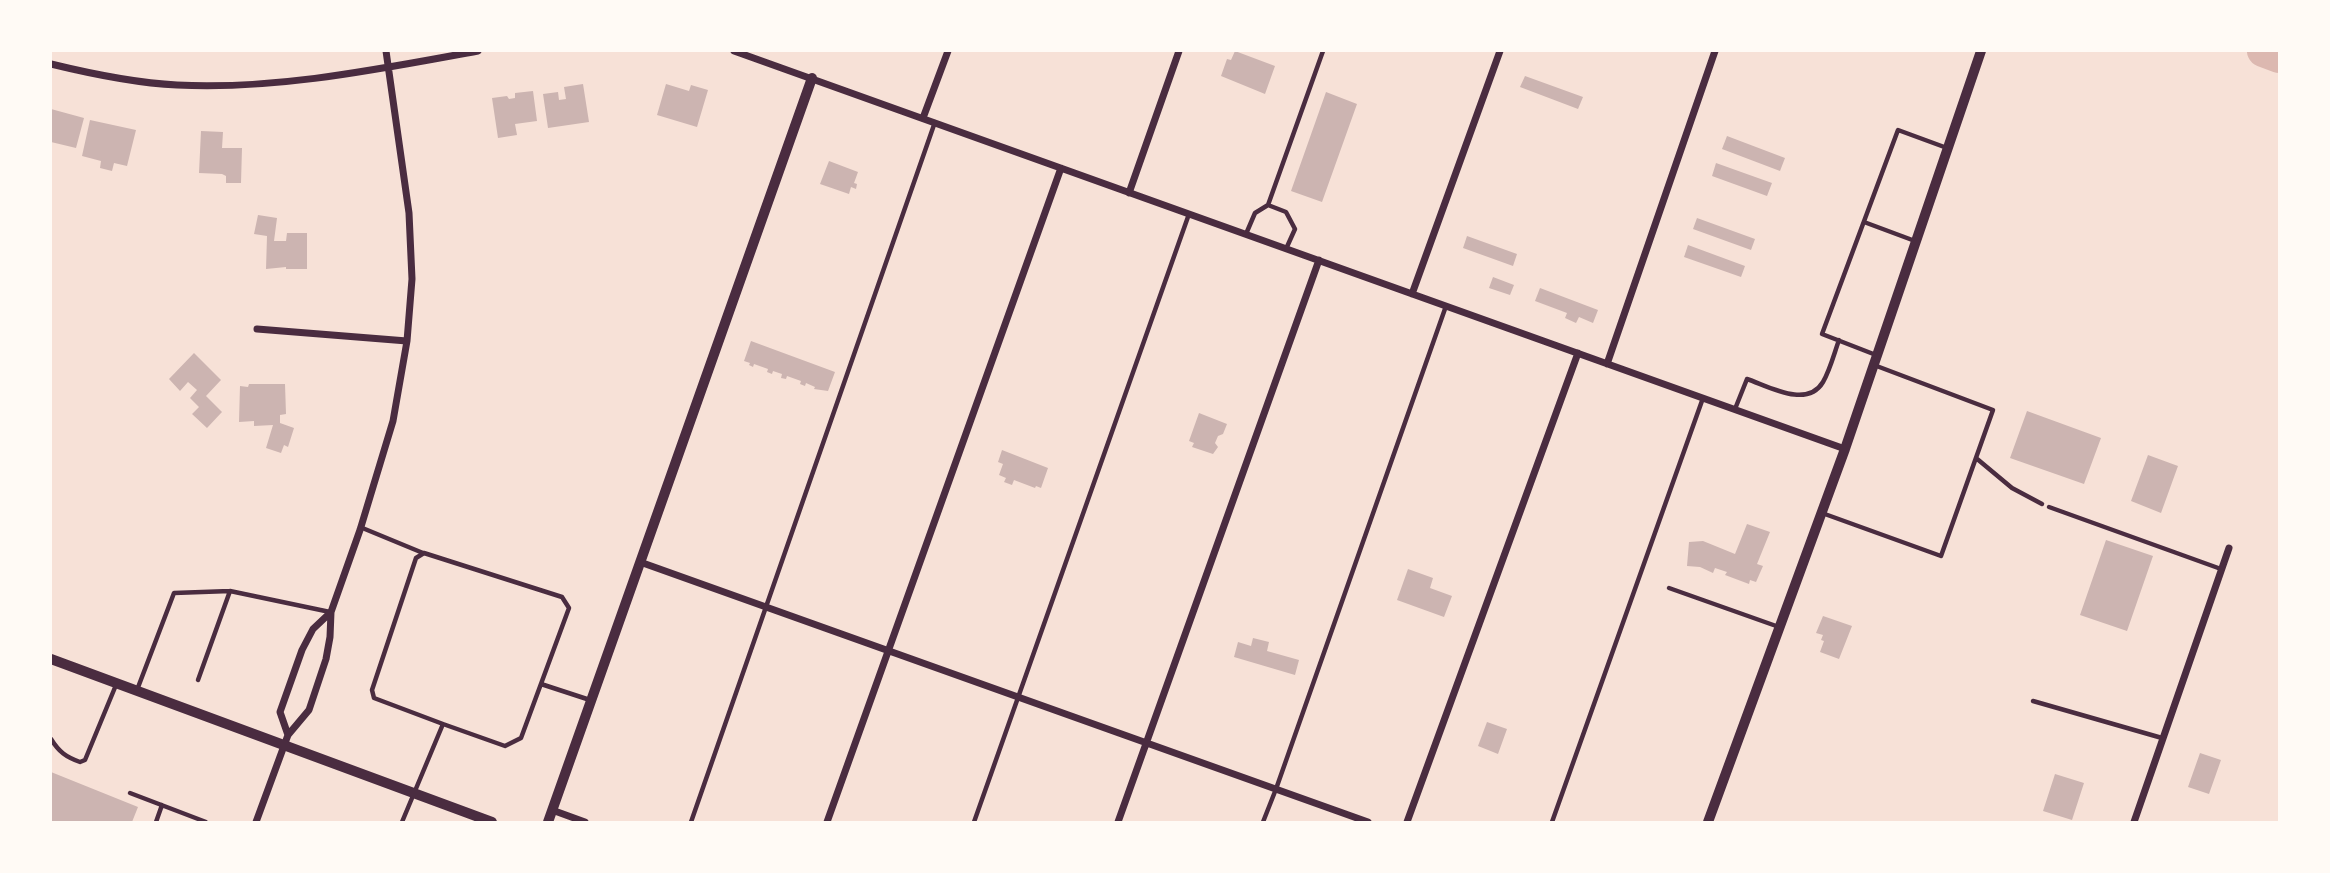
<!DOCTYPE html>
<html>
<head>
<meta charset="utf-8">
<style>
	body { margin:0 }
	#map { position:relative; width:2330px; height:873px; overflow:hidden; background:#f7e1d7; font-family:Commissioner,sans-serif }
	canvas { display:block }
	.frame { position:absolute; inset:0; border:52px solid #fffaf5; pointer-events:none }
</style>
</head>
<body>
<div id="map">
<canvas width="2330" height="873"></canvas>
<div class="frame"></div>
</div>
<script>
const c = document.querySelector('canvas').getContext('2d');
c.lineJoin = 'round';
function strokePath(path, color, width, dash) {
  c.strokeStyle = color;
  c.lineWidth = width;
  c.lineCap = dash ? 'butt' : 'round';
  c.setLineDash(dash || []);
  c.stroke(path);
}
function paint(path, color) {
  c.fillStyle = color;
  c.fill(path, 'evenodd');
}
const river = new Path2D(`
	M2263,51l16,6`);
const building = new Path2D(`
	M1235,51l40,15 -10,28 -44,-18 6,-17 4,1z
	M1525,76l58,21 -5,12 -58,-22z
	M583,84l6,38 -41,6 -5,-34 15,-2 1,8 7,-1 -2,-12z
	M666,84l23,7 2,-6 17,5 -11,37 -40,-12z
	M533,91l4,30 -22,3 2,11 -19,3 -6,-40 15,-2 2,3 6,-1v-5z
	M1326,92l31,12 -35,98 -31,-11z
	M51,109l33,9 -8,30 -25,-6z
	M90,120l46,10 -9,36 -13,-3 -2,8 -12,-3 1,-7 -19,-5z
	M201,131l22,1 -1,16h20l-1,35h-15v-7l-4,-2 -23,-1z
	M1727,136l58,22 -5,13 -58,-22z
	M829,161l29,11 -4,11 3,1 -1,5 -5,-2 -2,7 -29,-10z
	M1716,163l56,20 -5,13 -55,-20z
	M258,215l19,3 -3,23h12l1,-8h20v36h-21v-2l-20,2 1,-33 -13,-2z
	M1697,218l58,21 -4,11 -58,-21z
	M1467,236l50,18 -4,12 -50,-18z
	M1688,245l57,21 -4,11 -57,-20z
	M1493,277l21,8 -4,10 -21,-7z
	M1540,288l58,22 -5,13 -14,-6 -3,6 -11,-5 2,-5 -32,-12z
	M751,341l84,31 -7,19 -14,-2 1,-2 -9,-4 -1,3 -5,-2 1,-3 -14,-5 -1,3 -5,-1 1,-4 -9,-3 -1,3 -5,-2 1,-3 -14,-5 -1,3 -4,-2 1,-2 -6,-2z
	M194,353l27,27 -15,16 16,16 -15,16 -15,-14 7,-7 -9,-9 7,-8 -9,-8 -8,9 -11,-12z
	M249,384h36l1,30 -6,1v8l14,5 -6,19 -4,-2 -3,8 -15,-5 7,-23 -19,1v-5l-15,1 1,-36 8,1z
	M2027,411l74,27 -17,46 -74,-26z
	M1199,413l28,11 -4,10 -5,2 -3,7 3,4 -5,7 -21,-7 2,-4 -5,-2z
	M1002,450l46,18 -7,20 -5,-2 -1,2 -21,-8 -2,5 -8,-3 2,-4 -7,-3 4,-11 -5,-2z
	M2148,455l30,11 -17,47 -30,-12z
	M1747,524l23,8 -13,32 6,2 -7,16 -6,-2 -1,4 -24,-9 2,-3 -12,-4 -2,5 -13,-6 -13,-1 2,-24 14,-1 32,13z
	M2106,540l47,16 -26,75 -47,-16z
	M1408,569l25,9 -3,10 22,8 -8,21 -47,-17z
	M1823,616l29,10 -13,33 -19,-7 4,-11 -3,-1 2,-5 -7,-2z
	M1253,638l16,4 -2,9 32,9 -4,15 -61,-18 4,-15 13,4z
	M1487,722l20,7 -9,25 -20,-8z
	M2200,753l21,7 -12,34 -21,-7z
	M51,772l87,35 -6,15h-81z
	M2055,774l29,9 -12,37 -29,-9z`);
const service = new Path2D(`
	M1268,205l55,-154
	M1864,222l51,19
	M1246,234l9,-21 13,-8 18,7 9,17 -9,20
	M1876,355l-54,-21 76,-204 49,18
	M1735,409l12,-30c21,7 60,30 76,3 7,-12 11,-28 16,-42
	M1976,458l36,30 30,16
	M2049,507l172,62
	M1822,513l119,43 52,-146 -119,-45
	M360,527l63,26
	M1669,588l110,39
	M198,680l32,-89 100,21
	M541,684l49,16
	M137,690l37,-97 56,-2
	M2033,701l129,37
	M51,739c8,13 15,18 29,23l5,-2 31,-75
	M130,793l76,29
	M156,822l6,-17
	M402,822l41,-98 62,22 16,-8 48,-130 -7,-11 -138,-44 -8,5 -44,132 2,8 69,26
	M691,822l244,-700
	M974,822l215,-608
	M1263,822l13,-33 170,-483
	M1552,822l151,-424`);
const minor = new Path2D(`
	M734,51l1111,398
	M51,64c41,10 83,19 126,21 100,5 202,-16 301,-34
	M923,118l25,-67
	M1129,193l50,-142
	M1412,294l88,-243
	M257,329l150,12
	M1607,364l108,-313
	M640,562l728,260
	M288,735l-8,-23 22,-62 11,-21 18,-17
	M552,810l33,12
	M256,822l32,-87 21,-25 17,-51 4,-22 1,-25 29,-82 33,-109 14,-80 5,-62 -3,-66 -23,-162
	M827,822l234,-654
	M1118,822l201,-562
	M1407,822l171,-469
	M2134,822l95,-274`);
const tertiary = new Path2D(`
	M51,659l441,163
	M548,822l264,-744
	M1708,822l137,-373 136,-398`);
strokePath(river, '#dcb8b0', 32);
paint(building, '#ccb4b1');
strokePath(service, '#4a2c40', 4.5);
strokePath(minor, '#4a2c40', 7);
strokePath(tertiary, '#4a2c40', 10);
</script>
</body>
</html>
